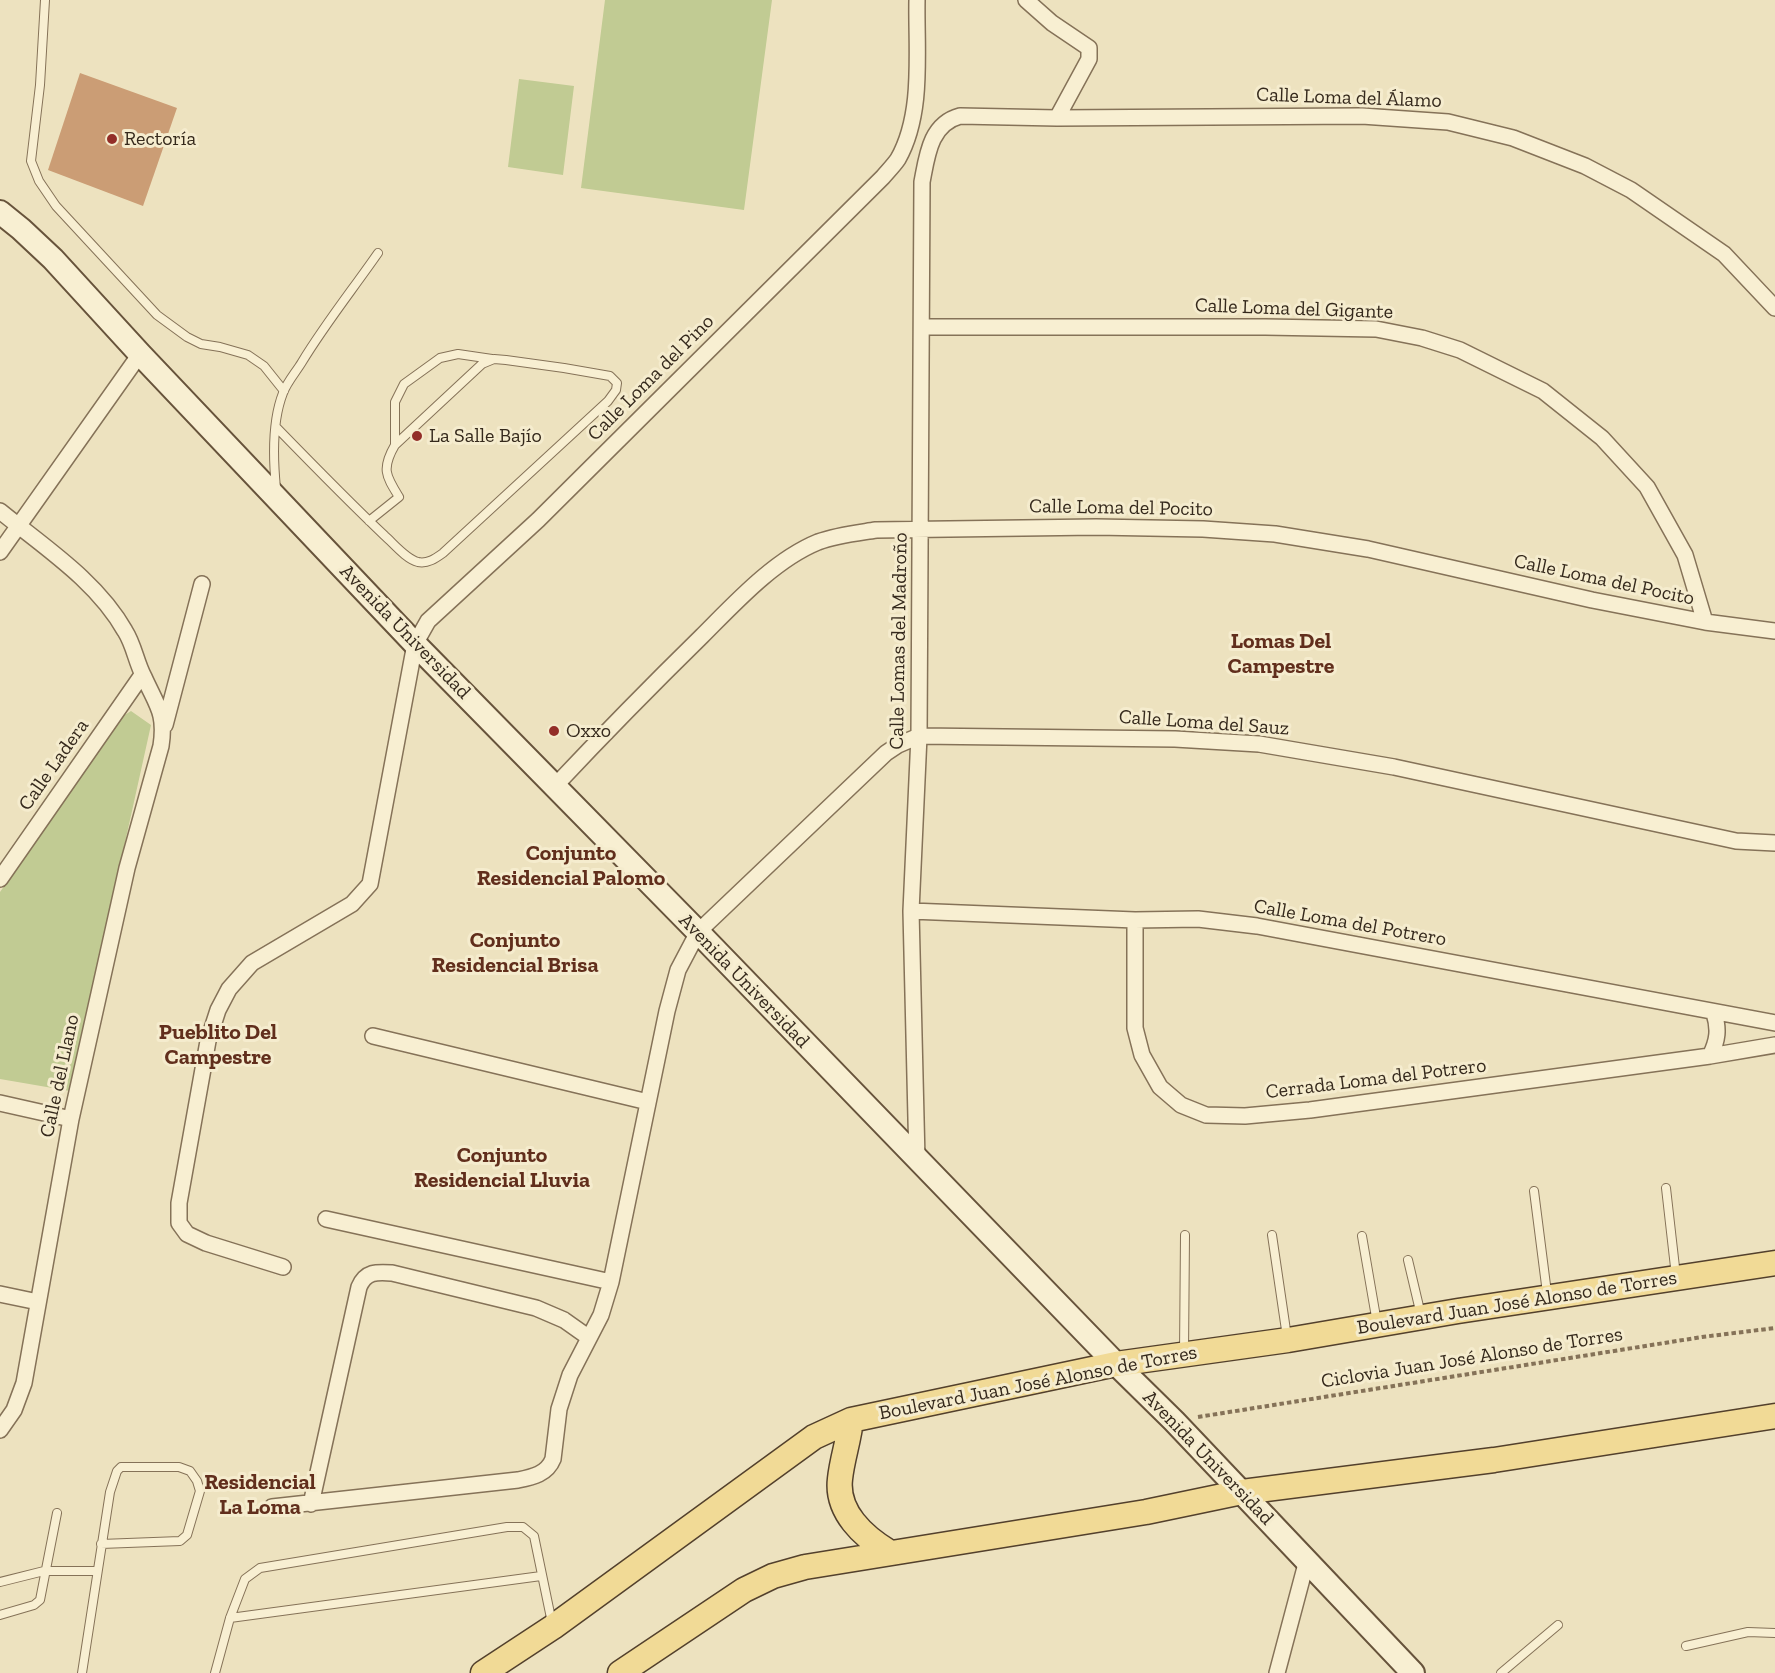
<!DOCTYPE html>
<html>
<head>
<meta charset="utf-8">
<style>
	body { margin:0 }
	canvas { display:block; background:#ede2bf }
</style>
</head>
<body>
<canvas width="1775" height="1673"></canvas>
<script>
const c = document.querySelector('canvas').getContext('2d');
c.lineJoin = 'round';
function paint(path, color) {
  c.fillStyle = color;
  c.fill(path, 'evenodd');
}
function strokePath(path, color, width, dash) {
  c.strokeStyle = color;
  c.lineWidth = width;
  c.lineCap = dash ? 'butt' : 'round';
  c.setLineDash(dash || []);
  c.stroke(path);
}
function write(font, color, halo, rows, align = 'center') {
  c.font = font + ' "Zilla Slab",serif';
  c.lineWidth = 6;
  c.setLineDash([]);
  c.textBaseline = 'middle';
  c.strokeStyle = halo;
  c.fillStyle = color;
  for (const [text, x, y, turn = 0] of rows) {
    c.save();
    c.translate(x, y);
    c.rotate((+turn || 0) * Math.PI / 180);
    c.textAlign = isNaN(turn) ? turn : align;
    if (halo) c.strokeText(text, 0, 0);
    c.fillText(text, 0, 0);
    c.restore();
  }
}
const green = new Path2D(`
	M605,0h167l-28,210 -163,-22z
	M519,79l55,7 -11,89 -55,-8z
	M131,711l20,14 -81,366 -70,-12v-187l123,-176z`);
const building = new Path2D(`
	M80,73l97,35 -34,98 -95,-36z`);
const path = new Path2D(`
	M1198,1417l504,-80 73,-9`);
const lane = new Path2D(`
	M45,0l-5,85 -9,76 8,20 17,25 101,109 30,22 14,7 19,3 28,8 16,11 20,25
	M276,427c36,37 72,74 109,109 9,8 21,23 33,26 10,2 18,-4 25,-9l165,-152 8,-11 1,-7 -7,-7 -46,-8 -58,-8 -12,-1 -12,5 -87,81c-14,24 -9,31 4,52l-30,24
	M395,445v-43l9,-18 36,-26 18,-4 34,5
	M276,488c-3,-30 -4,-67 7,-95 4,-11 13,-21 19,-31 23,-38 51,-73 76,-109
	M1666,1188l10,88
	M1534,1191l13,102
	M1272,1235l15,102
	M1362,1236l15,87
	M1408,1260l13,55
	M1184,1353l1,-118
	M0,1582l44,-11h53
	M0,1615l34,-10 6,-5 17,-87
	M230,1618l311,-42
	M1686,1646l62,-14 27,1
	M82,1673l28,-181 7,-21 4,-4h58l11,4 7,10 3,10 -13,44 -7,6 -79,3
	M215,1673l15,-55 15,-39 15,-11 247,-41h16l11,9 18,87
	M1501,1673l57,-48`);
const street = new Path2D(`
	M1026,0l26,23 37,25v11l-32,59
	M923,327h342l111,2 46,9 38,12 83,41 59,47 45,49 38,68 20,67
	M0,511c44,36 97,70 125,120 9,14 11,31 19,46 13,29 22,36 17,69l-34,122 -56,251 -47,264 -10,27 -14,20
	M0,552l140,-198
	M165,725l37,-141
	M555,786c48,-51 97,-101 147,-150 33,-33 72,-76 116,-94 19,-7 39,-9 58,-12l220,-3 107,2 72,5 93,15 224,51 113,22 70,9
	M0,879l142,-204
	M911,911l224,9 63,-1 59,7 518,97
	M1135,920v108l7,27 18,32 21,18 25,10 39,1 65,-6 400,-54 65,-11
	M373,1036l275,66
	M1710,1056c8,-16 9,-27 4,-43
	M0,1103l71,16
	M917,1160l-6,-249 8,-175 3,-554c5,-26 8,-58 38,-66l97,2 305,-2 86,6 65,16 72,28 46,24 93,64 51,54
	M326,1219l285,63
	M283,1267l-77,-24 -19,-9 -8,-11v-20l29,-162 10,-31 11,-21 23,-26 100,-59 18,-20 45,-240 13,-23 110,-101 345,-343c5,-6 11,-12 15,-18 26,-46 18,-108 19,-159
	M0,1294l38,8
	M311,1504l48,-217c7,-16 18,-15 33,-14l144,35 28,12 24,17
	M272,1507l246,-27c15,-3 29,-6 35,-21l6,-50 11,-34 31,-60 10,-33 56,-271 11,-41 20,-38 188,-179 12,-8 21,-9 256,3 84,5 135,23 342,74 39,2
	M1277,1673l30,-113`);
const secondary = new Path2D(`
	M0,212l21,17 32,30 87,95 275,290 283,288 418,432 58,57 239,252`);
const primary = new Path2D(`
	M851,1420c-2,20 -9,39 -11,59 -4,33 24,58 49,73
	M483,1673l70,-46 261,-190 37,-17 265,-56 172,-24 170,-29 317,-48
	M620,1673l124,-83 29,-14 32,-9 341,-55 96,-20 252,-32 281,-44`);
const markers = [
	[112,139,6,"#932e28"],
	[417,436,6,"#932e28"],
	[554,731,6,"#932e28"]
];
const streetNames = [
	["Calle Loma del Álamo",1349,98,2],
	["Calle Loma del Gigante",1294,309,2],
	["Calle Loma del Pino",651,378,-45],
	["Calle Loma del Pocito",1121,508,1],
	["Calle Loma del Pocito",1604,580,12],
	["Avenida Universidad",405,632,46],
	["Calle Lomas del Madroño",899,641,-89],
	["Calle Loma del Sauz",1204,723,4],
	["Calle Ladera",54,765,-55],
	["Calle Loma del Potrero",1350,923,10],
	["Avenida Universidad",744,981,46],
	["Calle del Llano",60,1076,-78],
	["Cerrada Loma del Potrero",1376,1079,-7],
	["Boulevard Juan José Alonso de Torres",1517,1303,-9],
	["Ciclovia Juan José Alonso de Torres",1472,1358,-9],
	["Boulevard Juan José Alonso de Torres",1038,1383,-11],
	["Avenida Universidad",1208,1458,46]
];
const poiNames = [
	["Rectoría",124,139],
	["La Salle Bajío",429,436],
	["Oxxo",566,731]
];
const quarterNames = [
	["Lomas Del",1281,642],
	["Campestre",1281,667],
	["Conjunto",571,854],
	["Residencial Palomo",571,879],
	["Conjunto",515,941],
	["Residencial Brisa",515,966],
	["Pueblito Del",218,1033],
	["Campestre",218,1058],
	["Conjunto",502,1156],
	["Residencial Lluvia",502,1181],
	["Residencial",260,1483],
	["La Loma",260,1508]
];
paint(green, '#c1cb93');
paint(building, '#cb9d75');
strokePath(lane, '#857258', 10);
strokePath(street, '#857258', 18);
strokePath(secondary, '#67533b', 26);
strokePath(primary, '#53402c', 27);
strokePath(path, '#857258', 4, [4.5, 3]);
strokePath(lane, '#f8efd2', 8);
strokePath(street, '#f8efd2', 15);
strokePath(secondary, '#f8efd2', 22);
strokePath(primary, '#f1da96', 24);
for (const [x, y, r, color] of markers) {
  const dot = new Path2D();
  dot.arc(x, y, r, 0, 2 * Math.PI);
  c.fillStyle = color;
  c.fill(dot);
  strokePath(dot, '#f5ecce', 2);
}
write('20px', '#35291c', '#f5ecce', streetNames);
write('20px', '#35291c', '#f5ecce', poiNames, 'left');
write('bold 22px', '#612e1c', '#f5ecce', quarterNames);
</script>
</body>
</html>
